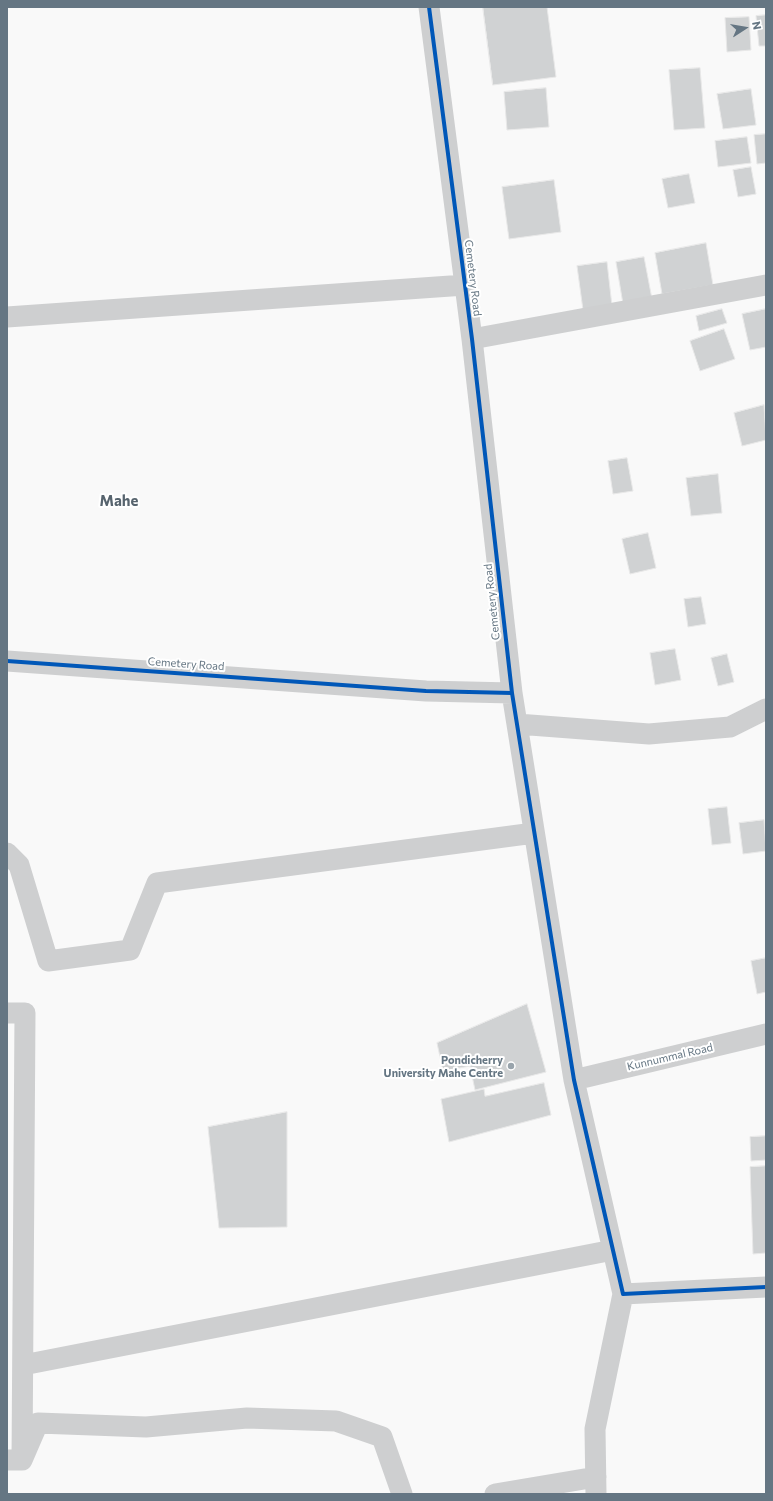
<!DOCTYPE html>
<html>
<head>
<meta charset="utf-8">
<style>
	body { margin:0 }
	#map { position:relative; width:773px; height:1501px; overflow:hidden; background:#f9f9f9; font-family:Commissioner,sans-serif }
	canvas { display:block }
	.frame { position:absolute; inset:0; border:8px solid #657683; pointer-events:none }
	.north { position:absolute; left:725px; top:8px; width:40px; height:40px; -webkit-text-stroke:3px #fff; paint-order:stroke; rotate:78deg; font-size:11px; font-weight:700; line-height:16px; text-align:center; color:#657683 }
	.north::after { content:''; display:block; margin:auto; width:14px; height:18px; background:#657683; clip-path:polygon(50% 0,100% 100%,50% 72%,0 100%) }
</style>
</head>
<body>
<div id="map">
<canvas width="773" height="1501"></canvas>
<div class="frame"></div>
<div class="north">N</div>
</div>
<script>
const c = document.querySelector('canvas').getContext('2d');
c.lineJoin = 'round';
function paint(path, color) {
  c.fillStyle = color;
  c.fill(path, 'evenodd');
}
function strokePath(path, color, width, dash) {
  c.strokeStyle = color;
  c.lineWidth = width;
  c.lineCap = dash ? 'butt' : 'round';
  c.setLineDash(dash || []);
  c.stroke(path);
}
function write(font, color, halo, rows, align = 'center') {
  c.font = font + ' Commissioner,sans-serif';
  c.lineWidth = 4;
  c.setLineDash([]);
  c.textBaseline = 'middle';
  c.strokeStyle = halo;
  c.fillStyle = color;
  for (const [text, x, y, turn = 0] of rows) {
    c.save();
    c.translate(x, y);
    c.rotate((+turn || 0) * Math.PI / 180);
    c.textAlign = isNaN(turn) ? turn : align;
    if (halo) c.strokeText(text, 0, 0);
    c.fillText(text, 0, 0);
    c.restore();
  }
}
const building = new Path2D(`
	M483,7h64l9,70 -63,8z
	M766,15v31h-7l-3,-30z
	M749,17l2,33 -24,2 -2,-34z
	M700,68l5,60 -31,2 -5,-60z
	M546,88l3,39 -42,3 -3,-38z
	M751,89l5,36 -33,4 -6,-35z
	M766,134v29l-9,1 -3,-29z
	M747,137l4,26 -33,4 -3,-26z
	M751,167l5,27 -18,3 -5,-27z
	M689,174l6,29 -27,5 -6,-29z
	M554,180l7,52 -52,7 -7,-52z
	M706,243l7,42 -51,9 -7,-41z
	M644,257l8,42 -29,5 -7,-42z
	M607,262l5,44 -29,4 -6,-44z
	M722,309l5,14 -28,8 -3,-15z
	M766,309v38l-16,3 -8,-36z
	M724,329l11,30 -35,12 -10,-30z
	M764,405l2,35 -24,6 -8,-33z
	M627,458l6,33 -20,3 -5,-33z
	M718,474l4,39 -31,3 -5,-38z
	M648,533l8,35 -26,6 -8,-35z
	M701,597l5,27 -18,3 -4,-28z
	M675,649l6,31 -26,5 -5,-32z
	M727,654l7,28 -16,4 -7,-28z
	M727,807l4,36 -19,2 -4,-36z
	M764,820l2,31 -23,3 -4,-31z
	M766,958v34l-9,2 -6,-33z
	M527,1004l19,68 -71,18 -5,-24 -27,5 -6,-28z
	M544,1083l7,32 -102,27 -8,-43 43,-10 1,7z
	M287,1112v115l-68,1 -11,-101z
	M766,1136v24l-15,1 -1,-24z
	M766,1166v87l-13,1 -3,-87z`);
const minor = new Path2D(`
	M7,317l458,-32
	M472,339l294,-54
	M7,661l419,30 86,2 -40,-354 -43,-332
	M512,693l62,387 49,214 143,-7
	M517,724l132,10 81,-7 36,-18
	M7,853l12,12 29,96 82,-11 27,-67 377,-50
	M7,1013h18l-3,447
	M574,1080l192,-46
	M23,1365l590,-115
	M7,1460h15l16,-37 108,4 101,-9 89,3 46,16 20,57
	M495,1494l101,-17
	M596,1494l-1,-65 28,-135`);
const cycleway = new Path2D(`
	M7,661l419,30 86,2 -40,-354 -43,-332
	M512,693l62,387 49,214 143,-7`);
const markers = [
	[511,1066,4,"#99a4ac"]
];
const streetNames = [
	["Cemetery Road",473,278,83],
	["Cemetery Road",492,602,-96],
	["Cemetery Road",186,664,4],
	["Kunnummal Road",670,1057,-13]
];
const poiNames = [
	["Pondicherry",503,1060],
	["University Mahe Centre",503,1073]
];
const districtNames = [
	["Mahe",119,501]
];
paint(building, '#d0d2d3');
strokePath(building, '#e8e8e8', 1);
strokePath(minor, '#cecfd0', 21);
strokePath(cycleway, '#0057b8', 4);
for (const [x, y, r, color] of markers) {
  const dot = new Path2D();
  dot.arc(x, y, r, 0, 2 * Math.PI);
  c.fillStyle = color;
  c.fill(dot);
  strokePath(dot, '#fff', 1.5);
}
write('11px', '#657683', '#fff', streetNames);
write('bold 11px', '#657683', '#fff', poiNames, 'right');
write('bold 15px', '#57646e', '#fff', districtNames);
</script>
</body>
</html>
